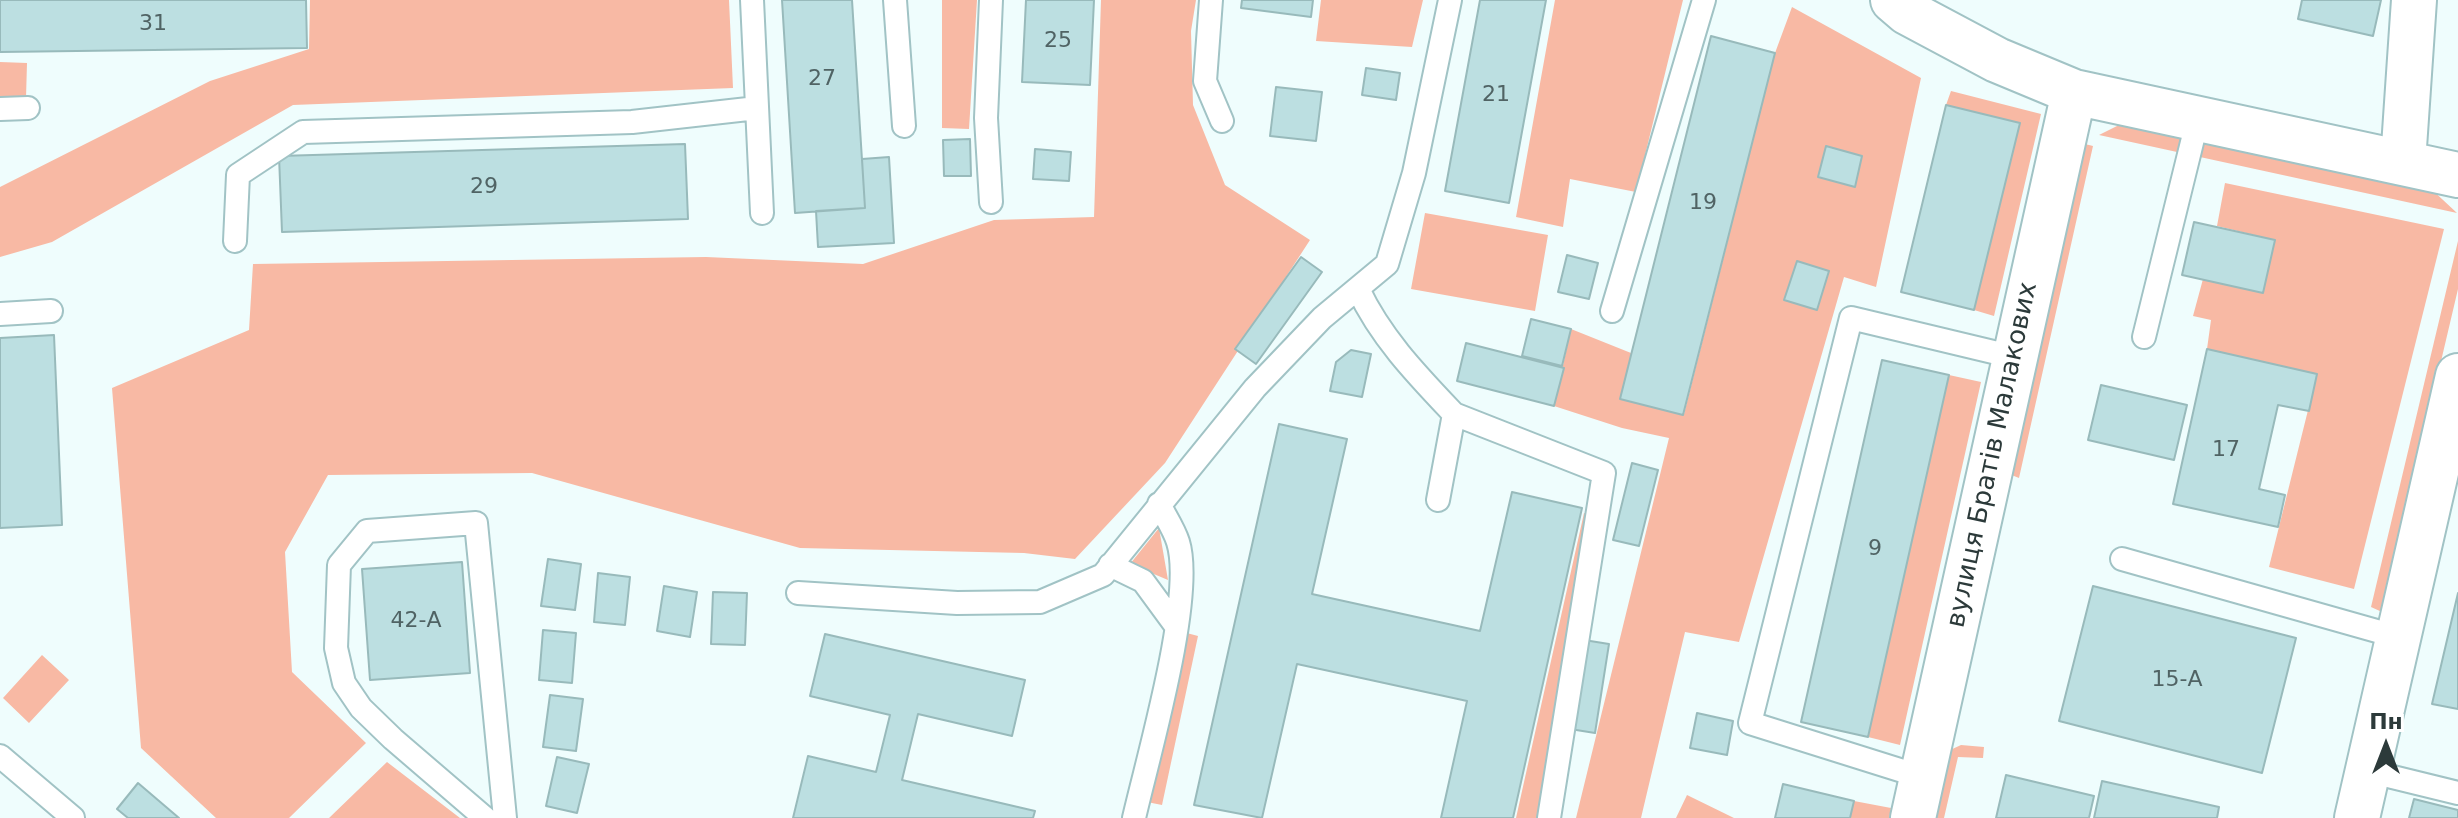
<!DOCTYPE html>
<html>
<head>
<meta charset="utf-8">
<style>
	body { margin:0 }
	#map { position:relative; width:2458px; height:818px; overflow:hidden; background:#effdfd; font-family:"DejaVu Sans",sans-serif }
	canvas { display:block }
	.north { position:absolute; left:2346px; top:706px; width:80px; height:80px; -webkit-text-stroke:6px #fff; paint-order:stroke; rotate:0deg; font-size:22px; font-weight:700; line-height:32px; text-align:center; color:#2c3a3a }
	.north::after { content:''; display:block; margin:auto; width:28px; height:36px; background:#2c3a3a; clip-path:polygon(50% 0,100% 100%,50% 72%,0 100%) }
</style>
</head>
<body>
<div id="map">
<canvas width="2458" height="818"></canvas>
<div class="north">Пн</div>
</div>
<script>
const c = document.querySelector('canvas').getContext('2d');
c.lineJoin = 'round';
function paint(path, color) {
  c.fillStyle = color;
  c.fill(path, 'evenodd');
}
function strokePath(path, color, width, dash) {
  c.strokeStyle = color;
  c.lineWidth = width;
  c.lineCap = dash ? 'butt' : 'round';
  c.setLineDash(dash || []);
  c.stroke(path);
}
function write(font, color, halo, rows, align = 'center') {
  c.font = font + ' "DejaVu Sans",sans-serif';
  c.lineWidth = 6;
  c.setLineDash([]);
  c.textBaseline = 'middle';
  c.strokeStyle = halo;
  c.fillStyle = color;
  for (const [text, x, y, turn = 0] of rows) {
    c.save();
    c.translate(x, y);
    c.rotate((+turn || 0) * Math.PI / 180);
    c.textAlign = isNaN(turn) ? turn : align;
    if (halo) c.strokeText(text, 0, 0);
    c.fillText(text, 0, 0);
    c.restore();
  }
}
const green = new Path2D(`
	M310,0h419l4,88 -440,17 -241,137 -52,15v-70l210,-106 99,-32z
	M942,0h35l-8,129 -27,-1z
	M1101,0h95l-5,31 2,74 32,80 85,55 -145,223 -90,96 -51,-6 -224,-5 -268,-75 -204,2 -43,77 7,120 74,71 -77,75h-73l-75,-70 -29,-360 137,-58 4,-66 453,-7 157,7 131,-44 100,-3z
	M1321,0h102l-11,47 -96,-6z
	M1555,0h128l-47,192 -66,-13 -7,48 -47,-10z
	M1792,7l129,71 -45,209 -32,-10 -105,365 -54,-10 -44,186h-65l93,-380 -47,-10 -68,-22 17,-77 60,24 -11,46 64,15 91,-361z
	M0,62l27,1 -1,35h-26z
	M1951,91l90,23 -47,202 -20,-6 46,-187 -74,-18z
	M2131,119l297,67 29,27 -358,-78z
	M2081,143l12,3 -74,332 -10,-4z
	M2225,183l219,46 -90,360 -85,-22 48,-193 -110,-25 4,-29 -18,-4 10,-37 60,14 12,-53 -58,-14z
	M1425,213l123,22 -13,76 -124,-22z
	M2458,241v48l-76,323 -11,-5z
	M1949,375l32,7 -81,363 -32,-8z
	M1584,513l8,2 -53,303h-23z
	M1159,528l9,52 -38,-16z
	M1183,632l15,4 -36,169 -20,-4z
	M42,655l27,25 -40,43 -26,-25z
	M1961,745l23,2 -1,11 -25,-1 -14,61h-17l21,-67z
	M387,762l73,56h-131z
	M1687,795l47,23h-58z
	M1854,801l37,7 -2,10h-39z`);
const building = new Path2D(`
	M0,0h306l1,48 -307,4z
	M782,0h70l13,208 -70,5z
	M1026,0h68l-4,85 -68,-3z
	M1242,0h71l-2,17 -70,-9z
	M1480,0h66l-37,203 -64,-12z
	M2302,0h79l-8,36 -75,-17z
	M1711,36l64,17 -92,362 -63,-16z
	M1366,68l34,5 -4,27 -34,-5z
	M1276,87l46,5 -6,49 -46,-5z
	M1946,105l74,18 -46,187 -73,-18z
	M970,139l1,37h-27l-1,-36z
	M685,144l3,75 -406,13 -3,-76z
	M1826,146l36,10 -7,31 -37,-10z
	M1035,149l36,3 -2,29 -36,-2z
	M889,157l5,86 -76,4 -2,-36 49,-3 -3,-49z
	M2194,222l81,18 -12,53 -81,-18z
	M1567,255l31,8 -9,36 -31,-7z
	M1301,257l21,15 -66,92 -21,-15z
	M1797,261l32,10 -12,39 -33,-10z
	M1531,319l40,10 -9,37 -40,-10z
	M54,335l8,190 -62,3v-190z
	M1466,343l98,25 -10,38 -97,-25z
	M2207,349l110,25 -8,37 -31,-6 -19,84 26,6 -7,32 -105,-23z
	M1351,350l20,4 -9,43 -32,-6 6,-29z
	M1882,360l67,15 -81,362 -67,-15z
	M2101,385l86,20 -13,55 -86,-20z
	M1279,424l68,15 -35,155 168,37 32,-139 70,16 -69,310h-72l26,-117 -170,-37 -35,154 -68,-13z
	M1632,463l26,7 -19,76 -26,-6z
	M548,559l33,5 -6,46 -34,-4z
	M462,562l8,111 -100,7 -8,-111z
	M598,573l32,4 -5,48 -31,-3z
	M664,586l33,6 -7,45 -33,-6z
	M2093,586l203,52 -34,135 -203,-52z
	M713,592l34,1 -2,52 -34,-1z
	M2458,593v116l-26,-5z
	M543,630l33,3 -4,50 -33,-3z
	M825,634l200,46 -13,56 -94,-22 -16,66 133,31 -2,7h-240l15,-62 68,16 14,-57 -80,-19z
	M1584,640l25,4 -14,89 -25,-4z
	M550,695l33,4 -7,52 -33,-4z
	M1697,713l36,8 -6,34 -37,-7z
	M557,757l32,7 -12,49 -31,-7z
	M2006,775l88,21 -5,22h-93z
	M2102,781l117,26 -2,11h-123z
	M138,783l41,35h-51l-11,-9z
	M1783,784l71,17 -4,17h-75z
	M2414,799l44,11v8h-49z`);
const service = new Path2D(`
	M752,0l10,213
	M895,0l9,126
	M1211,0l-6,81 17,40
	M0,109l28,-1
	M991,202l-5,-84 5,-118
	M235,241l3,-66 65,-43 329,-10 125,-14
	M1358,289c23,49 59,86 96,125l-16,86
	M1612,311l92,-311
	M0,314l51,-3
	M2144,337l54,-219
	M1454,414l150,59 -55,345
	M2122,559l276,78
	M1110,565l33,16 33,45
	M798,593l159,10 83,-1 63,-27 152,-187 67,-70 65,-54 27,-91 36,-173
	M0,756l73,62
	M2368,771l90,22
	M1922,777l-172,-54 101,-405 163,39
	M485,818l-92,-79 -32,-31 -17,-25 -8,-35 3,-83 28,-34 109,-8 29,295
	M1134,818c14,-61 61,-222 44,-276 -4,-13 -13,-26 -19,-38`);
const minor = new Path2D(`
	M1893,0l14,12 90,48 77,32 384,83
	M2403,162l11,-162
	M1913,818l161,-726
	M2357,818l101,-442`);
const numberNames = [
	["31",153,24],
	["25",1058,41],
	["27",822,79],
	["21",1496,95],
	["29",484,187],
	["19",1703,203],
	["17",2226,450],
	["9",1875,549],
	["42-А",416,621],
	["15-А",2177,680]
];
const streetNames = [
	["вулиця Братів Малакових",1993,455,-78]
];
paint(green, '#f8b9a4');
paint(building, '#bcdfe1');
strokePath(building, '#98babb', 2);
strokePath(service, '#a1c3c5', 26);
strokePath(minor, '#a1c3c5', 48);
strokePath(service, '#fff', 22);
strokePath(minor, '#fff', 44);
write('22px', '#506364', null, numberNames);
write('26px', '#2c3a3a', '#fff', streetNames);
</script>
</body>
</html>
